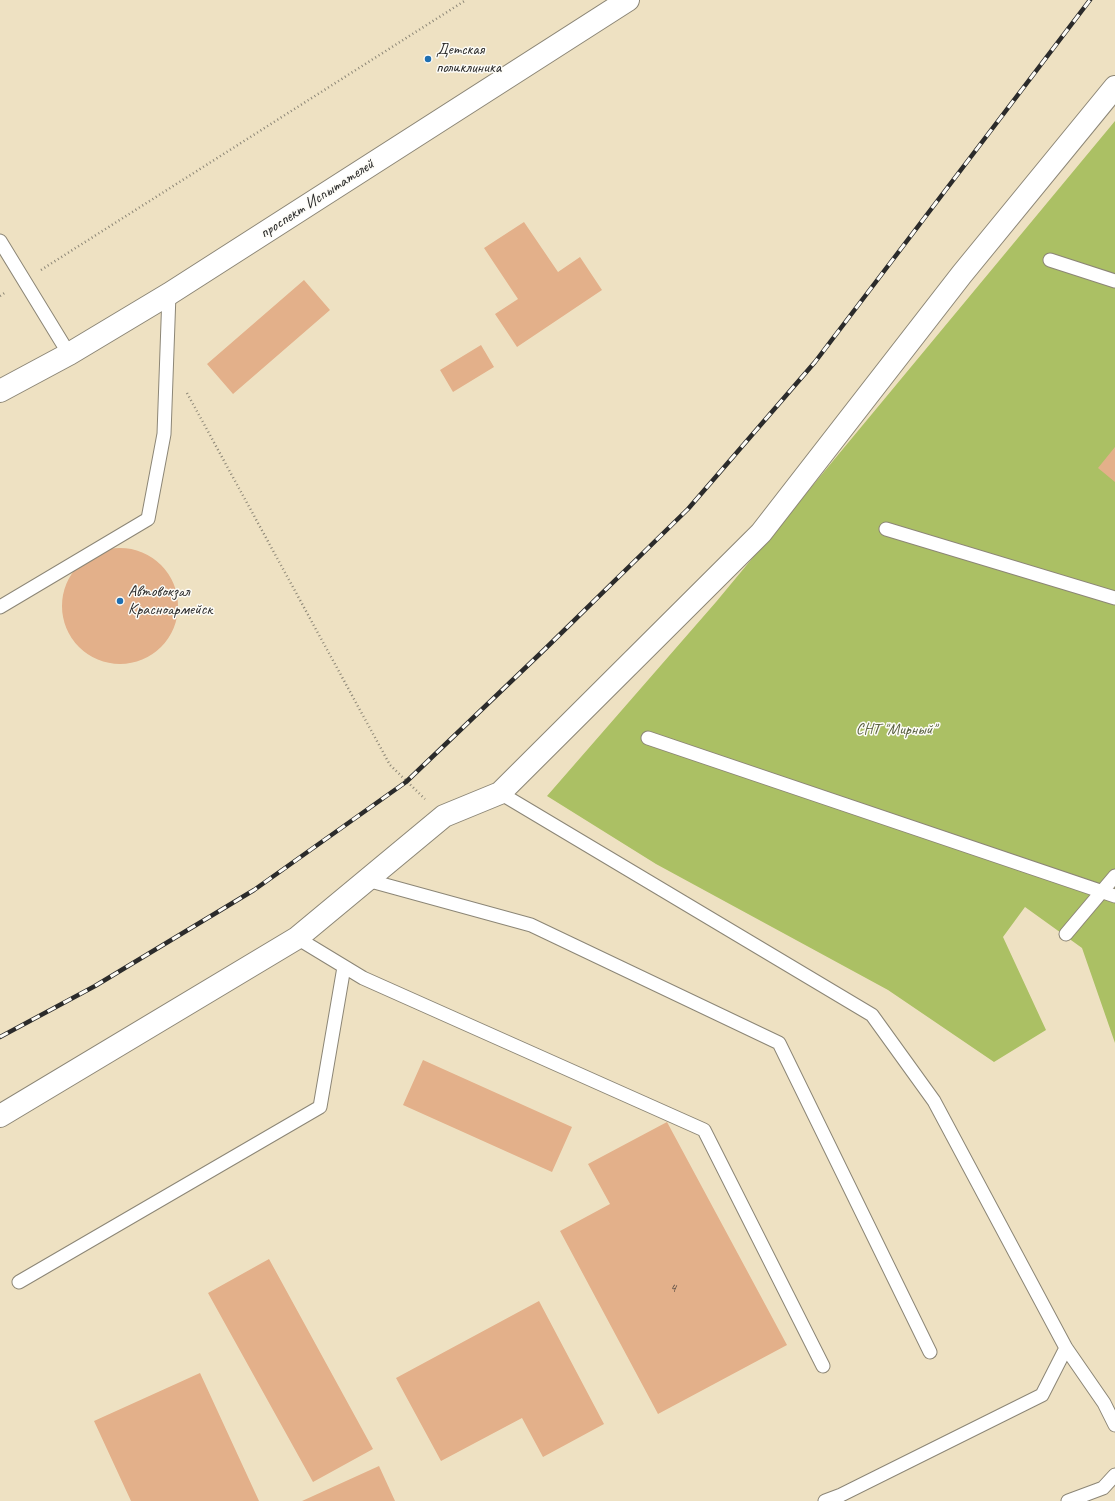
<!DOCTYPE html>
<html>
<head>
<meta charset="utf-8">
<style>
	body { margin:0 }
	canvas { display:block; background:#eee1c2 }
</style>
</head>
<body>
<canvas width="1115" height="1501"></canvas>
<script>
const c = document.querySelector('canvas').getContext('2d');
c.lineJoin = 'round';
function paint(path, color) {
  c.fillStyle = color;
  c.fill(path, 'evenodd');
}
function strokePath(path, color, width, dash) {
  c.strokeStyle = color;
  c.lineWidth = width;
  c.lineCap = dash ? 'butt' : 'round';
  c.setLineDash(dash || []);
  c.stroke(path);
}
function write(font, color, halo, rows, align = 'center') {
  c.font = font + ' Caveat,sans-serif';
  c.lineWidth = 3;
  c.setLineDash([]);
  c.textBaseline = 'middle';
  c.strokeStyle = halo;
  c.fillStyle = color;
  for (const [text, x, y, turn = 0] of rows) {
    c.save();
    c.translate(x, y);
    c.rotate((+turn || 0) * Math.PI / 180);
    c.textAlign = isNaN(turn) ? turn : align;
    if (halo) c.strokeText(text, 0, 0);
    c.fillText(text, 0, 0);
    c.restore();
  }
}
const green = new Path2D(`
	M1115,121v922l-33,-95 -57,-41 -22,30 43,93 -52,32 -106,-72 -232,-126 -109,-68 169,-194z`);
const building = new Path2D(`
	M524,222l34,50 22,-15 22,33 -85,57 -22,-33 23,-15 -34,-51z
	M304,280l26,30 -97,84 -26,-30z
	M481,345l13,22 -41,25 -13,-22z
	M1115,447v35l-17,-14z
	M62 606a58 58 0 1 1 116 0a58 58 0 1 1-116 0Z
	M423,1060l149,67 -20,45 -149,-67z
	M667,1122l120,223 -129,69 -98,-183 50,-27 -22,-40z
	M269,1259l104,190 -60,33 -105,-189z
	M539,1301l65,123 -61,33 -21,-39 -81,43 -45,-83z
	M200,1373l59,128h-128l-37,-80z
	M379,1466l16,35h-93z`);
const path = new Path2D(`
	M41,270l425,-270
	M0,296l6,-4
	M187,393l203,372 35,34`);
const lane = new Path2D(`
	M0,241l69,113
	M1050,260l65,21
	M886,529l229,69
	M0,607l148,-88 16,-85 5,-140
	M648,738l467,158
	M500,793l372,222 62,86 132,247 38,55 11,22
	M367,880l164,45 248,118 151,309
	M1066,934l49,-58
	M297,938l66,40 341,152 119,236
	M19,1282l301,-175 24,-140
	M825,1501l16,-6 201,-100 24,-47
	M1068,1501l35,-13 12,-13`);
const street = new Path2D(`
	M0,1116l297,-178 147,-122 56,-23 261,-260 201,-259 153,-187`);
const secondary = new Path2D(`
	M0,391l69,-37 100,-60 459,-294`);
const rail = new Path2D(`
	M0,1037l95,-51 159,-96 152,-108 139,-133 143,-140 127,-147 275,-362`);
const markers = [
	[428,59,4,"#1f6fb2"],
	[120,601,4,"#1f6fb2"]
];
const numberNames = [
	["4",673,1288]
];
const poiNames = [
	["Детская",436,50],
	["поликлиника",436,68],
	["Автовокзал",128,592],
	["Красноармейск",128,610]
];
const streetNames = [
	["проспект Испытателей",317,199,-33]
];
const parkNames = [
	["СНТ \"Мирный\"",896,730]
];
paint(green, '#abc064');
paint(building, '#e3b08a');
strokePath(lane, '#8c8676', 15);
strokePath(street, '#8c8676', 24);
strokePath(secondary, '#8c8676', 24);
strokePath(path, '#8c8676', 2.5, [1, 3]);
strokePath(lane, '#fff', 13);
strokePath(street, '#fff', 22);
strokePath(secondary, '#fff', 22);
strokePath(rail, '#2b2b2b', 4.5);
strokePath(rail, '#fdfcf7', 3, [9]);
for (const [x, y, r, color] of markers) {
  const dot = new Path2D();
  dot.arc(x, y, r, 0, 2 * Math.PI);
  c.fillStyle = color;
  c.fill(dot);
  strokePath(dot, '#fdfcf7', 1.5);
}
write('14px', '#594c43', null, numberNames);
write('16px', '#2b2b2b', '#fdfcf7', poiNames, 'left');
write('16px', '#2b2b2b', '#fdfcf7', streetNames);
write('16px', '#585f3f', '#fdfcf7', parkNames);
</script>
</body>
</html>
